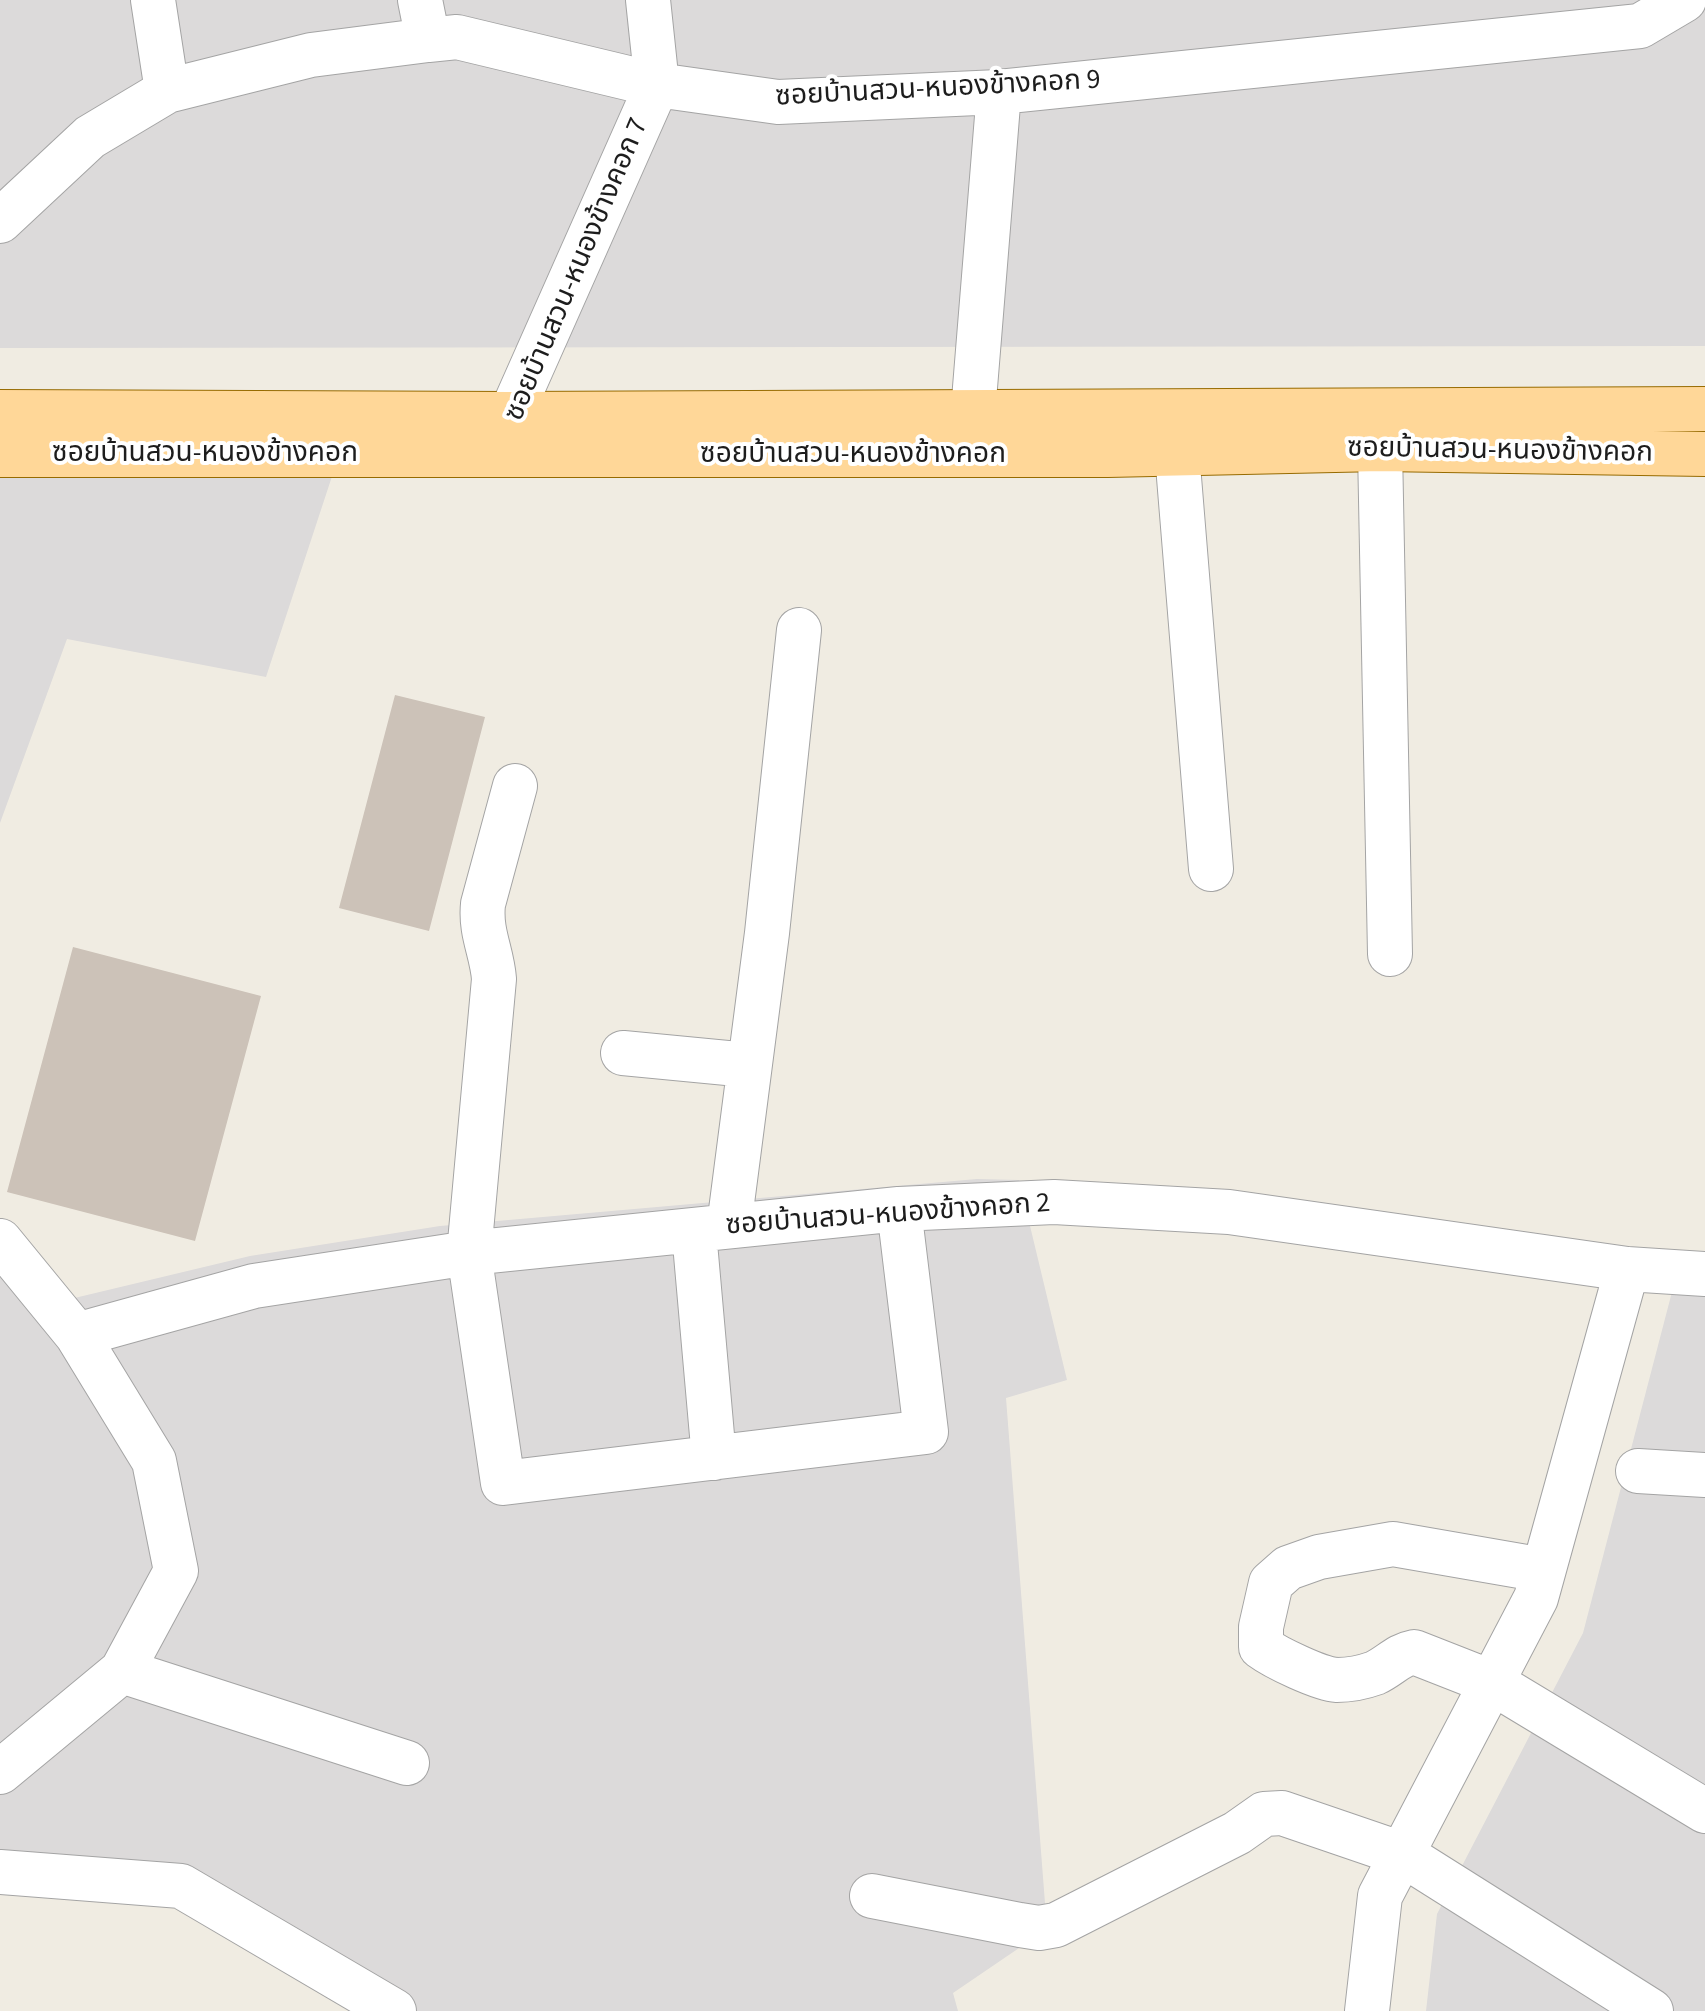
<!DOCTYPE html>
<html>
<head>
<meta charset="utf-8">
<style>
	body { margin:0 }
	canvas { display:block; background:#f0ece2 }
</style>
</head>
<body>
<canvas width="1705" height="2011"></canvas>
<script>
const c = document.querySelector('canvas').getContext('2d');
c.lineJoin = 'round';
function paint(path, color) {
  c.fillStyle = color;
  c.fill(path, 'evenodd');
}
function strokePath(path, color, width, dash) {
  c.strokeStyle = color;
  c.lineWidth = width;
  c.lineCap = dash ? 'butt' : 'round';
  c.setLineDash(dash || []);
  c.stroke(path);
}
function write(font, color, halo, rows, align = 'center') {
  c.font = font + ' "Source Sans 3","Noto Sans Thai",sans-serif';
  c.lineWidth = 8;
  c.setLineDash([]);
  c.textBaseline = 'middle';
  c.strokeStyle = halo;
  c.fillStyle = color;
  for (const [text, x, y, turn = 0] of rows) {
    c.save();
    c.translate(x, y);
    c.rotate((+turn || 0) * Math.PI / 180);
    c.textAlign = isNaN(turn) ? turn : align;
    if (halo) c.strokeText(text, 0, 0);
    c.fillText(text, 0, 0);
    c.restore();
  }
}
const residential = new Path2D(`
	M0,0h1705v346l-1705,2z
	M340,452l-74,225 -199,-38 -67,184v-370z
	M977,1179l42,1 48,200 -61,18 41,531 -94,64 5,18h-606l-185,-110 -167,-6v-672l62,78 188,-45 190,-30z
	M1673,1288l32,2v721h-279l11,-97 146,-281z`);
const building = new Path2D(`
	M395,695l90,22 -56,214 -90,-23z
	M73,947l188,49 -66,245 -188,-49z`);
const minor = new Path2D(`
	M153,0l14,91
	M420,0l8,40
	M0,221l90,-84 77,-46 144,-36 117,-15 29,-3 200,48 121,17 221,-10 641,-66 44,-26
	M973,412l26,-320
	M1380,449l10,505
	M506,450l5,-36 146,-329 -9,-85
	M1177,453l34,416
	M515,786l-32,118c-3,29 9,48 11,75l-25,274 34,230 423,-51 -27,-223
	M623,1053l125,12
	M729,1226l38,-293 32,-303
	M694,1232l20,226
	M0,1241l77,94 77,126 22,110 -54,100 -122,101
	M77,1335l177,-49 215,-33 430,-44 155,-7 175,10 398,57 78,5
	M1638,1471l67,4
	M1543,1570l-150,-26 -74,13 -31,11 -17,15 -10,44v20c15,11 59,32 76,33 13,0 27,-3 38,-7 15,-7 23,-18 39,-21l79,31 212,128
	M122,1671l285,92
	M0,1872l181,14 213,125
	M872,1896l148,29 19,3 17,-3 181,-92 27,-19 18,-1 120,41 249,157
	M1367,2011l13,-115 156,-298 91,-329`);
const major = new Path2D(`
	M0,412l511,2 1194,-5
	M0,455h1108l272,-6 325,5`);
const streetNames = [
	["ซอยบ้านสวน-หนองข้างคอก 9",938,90,-3],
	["ซอยบ้านสวน-หนองข้างคอก 7",578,270,-67],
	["ซอยบ้านสวน-หนองข้างคอก",1500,452,1],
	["ซอยบ้านสวน-หนองข้างคอก",205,455],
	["ซอยบ้านสวน-หนองข้างคอก",853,456],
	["ซอยบ้านสวน-หนองข้างคอก 2",888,1216,-4]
];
paint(residential, '#dcdada');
paint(building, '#ccc2b8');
strokePath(minor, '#a4a4a4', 46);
strokePath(major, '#976b00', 46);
strokePath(minor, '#fff', 44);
strokePath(major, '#ffd798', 44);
write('28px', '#1d1d1d', '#fff', streetNames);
</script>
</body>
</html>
